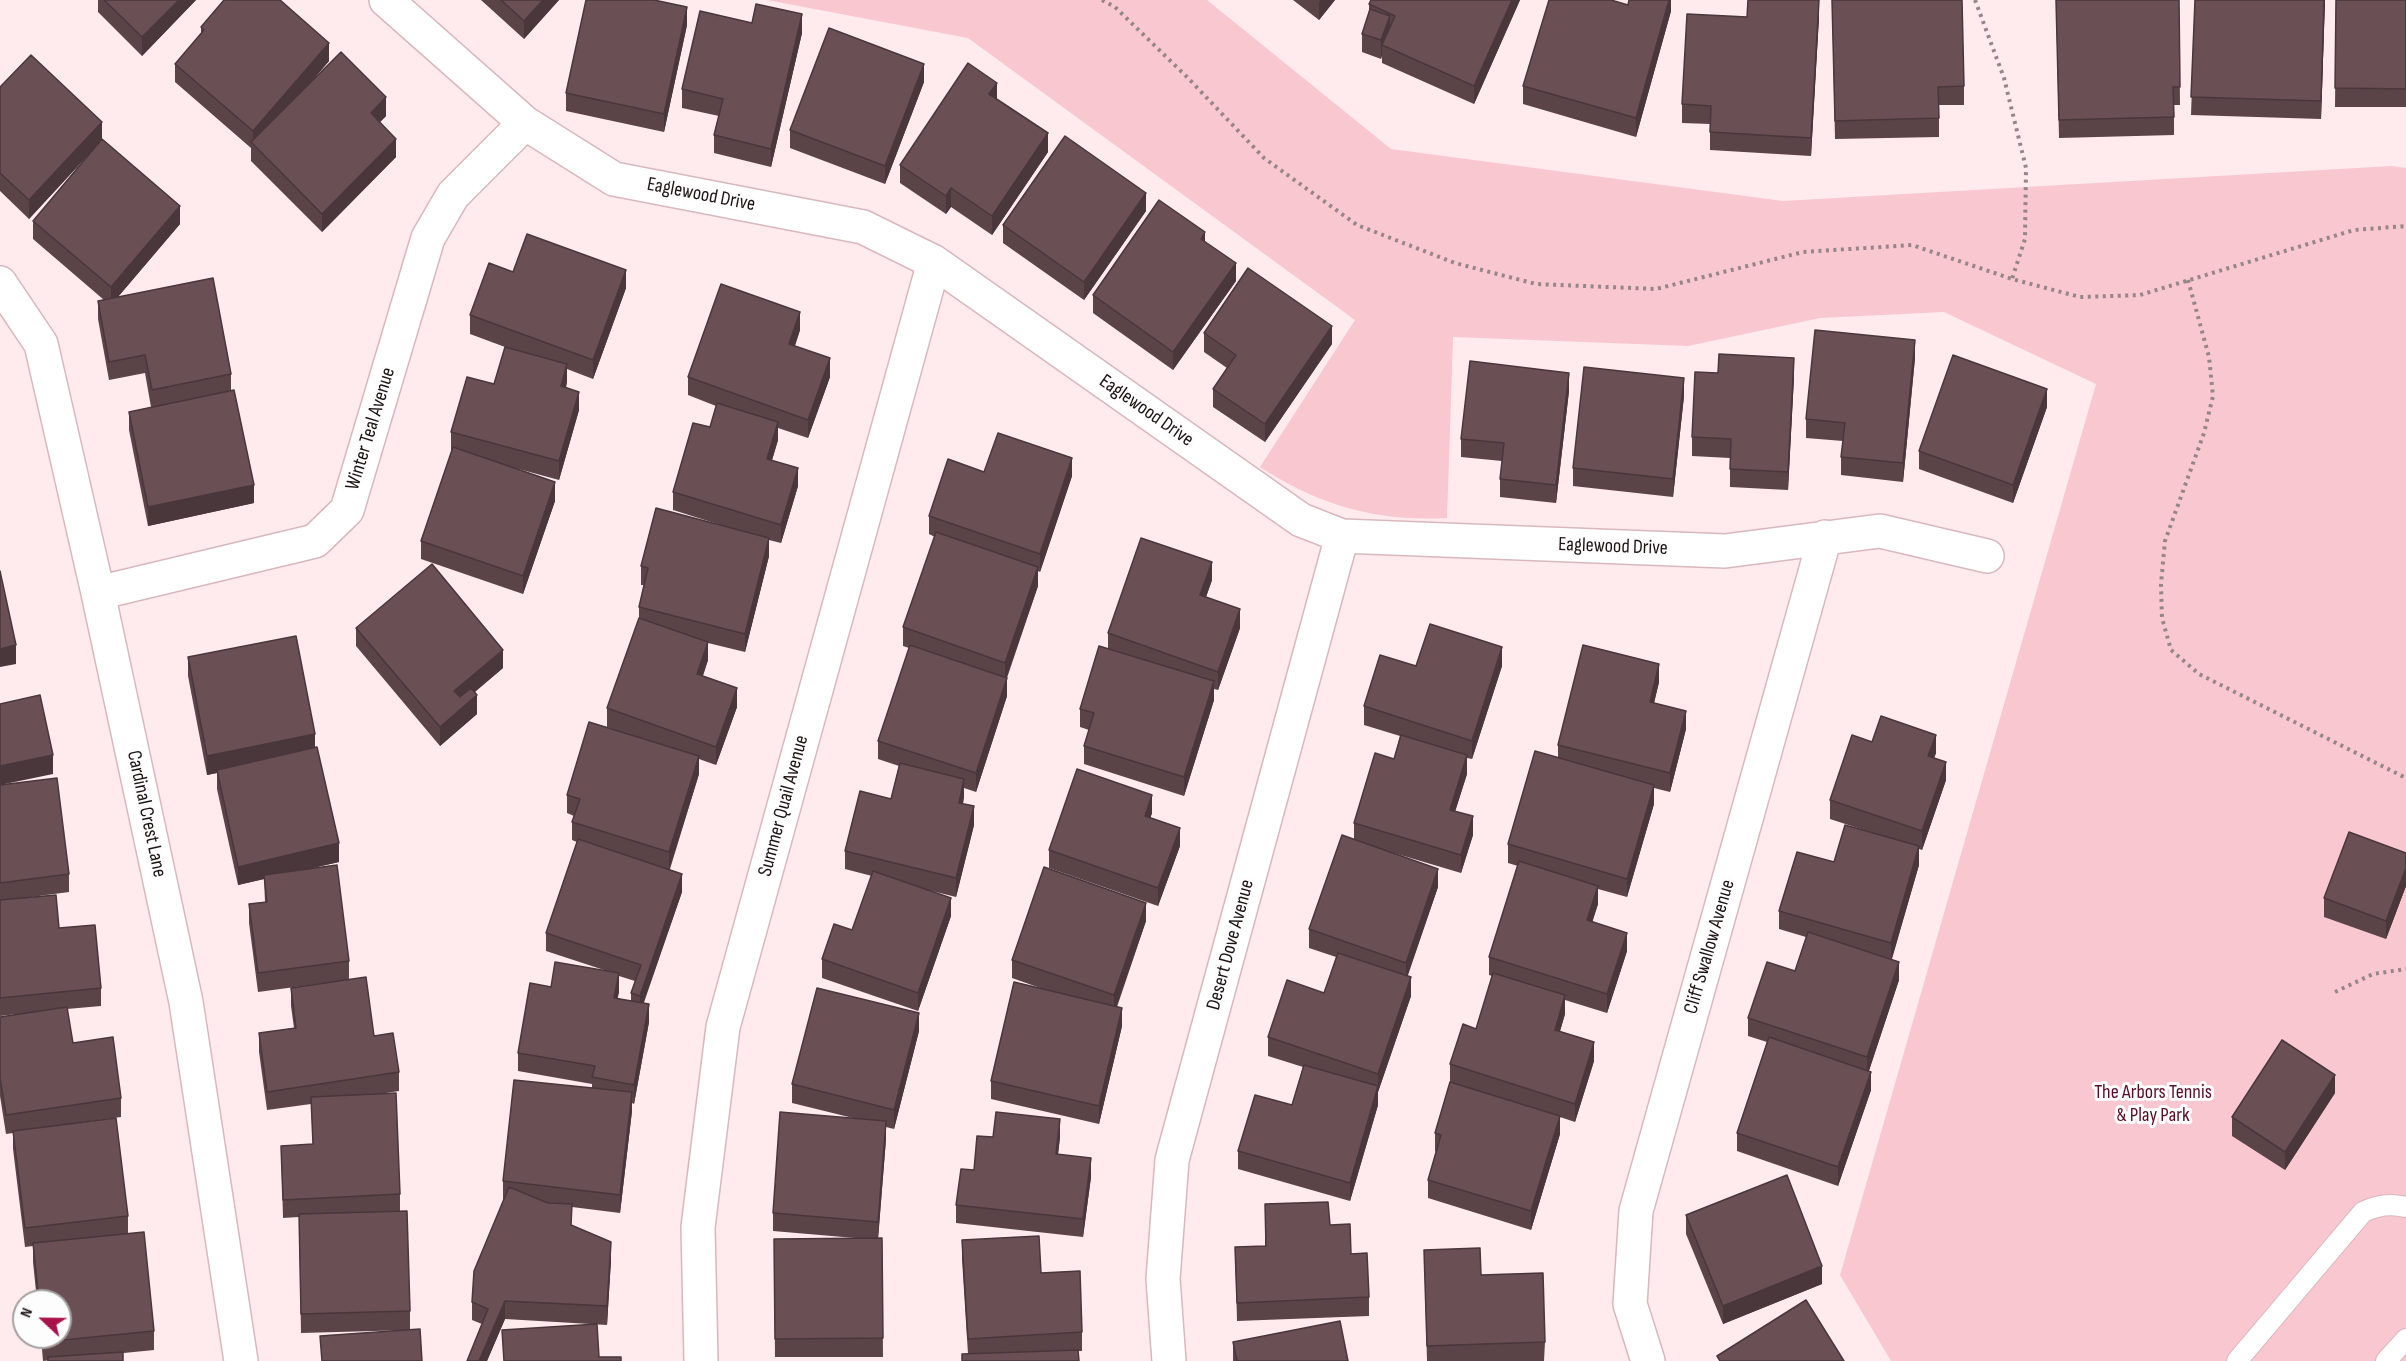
<!DOCTYPE html>
<html>
<head>
<meta charset="utf-8">
<style>
	body { margin:0 }
	#map { position:relative; width:2406px; height:1361px; overflow:hidden; background:#ffeaed; font-family:"Sofia Sans Condensed",sans-serif }
	canvas { display:block }
	.north { position:absolute; left:12px; top:1289px; width:60px; height:60px; box-sizing:border-box; background:#fdfdfd; border:2px solid #a39fa0; border-radius:50%; rotate:292deg; font-size:16px; font-weight:700; line-height:24px; text-align:center; color:#1d1214 }
	.north::after { content:''; display:block; margin:auto; width:21px; height:27px; background:#a7134a; clip-path:polygon(50% 0,100% 100%,50% 72%,0 100%) }
</style>
</head>
<body>
<div id="map">
<canvas width="2406" height="1361"></canvas>
<div class="north">N</div>
</div>
<script>
const c = document.querySelector('canvas').getContext('2d');
c.lineJoin = 'round';
function paint(path, color) {
  c.fillStyle = color;
  c.fill(path, 'evenodd');
}
function strokePath(path, color, width, dash) {
  c.strokeStyle = color;
  c.lineWidth = width;
  c.lineCap = dash ? 'butt' : 'round';
  c.setLineDash(dash || []);
  c.stroke(path);
}
function write(font, color, halo, rows, align = 'center') {
  c.font = font + ' "Sofia Sans Condensed",sans-serif';
  c.lineWidth = 6;
  c.setLineDash([]);
  c.textBaseline = 'middle';
  c.strokeStyle = halo;
  c.fillStyle = color;
  for (const [text, x, y, turn = 0] of rows) {
    c.save();
    c.translate(x, y);
    c.rotate((+turn || 0) * Math.PI / 180);
    c.textAlign = isNaN(turn) ? turn : align;
    if (halo) c.strokeText(text, 0, 0);
    c.fillText(text, 0, 0);
    c.restore();
  }
}
const green = new Path2D(`
	M767,0h440l184,149 392,52 609,-35 14,2v1193h-515l-51,-86 256,-891 -152,-72 -124,6 -132,28 -235,-9 -6,181c-70,4 -129,-13 -187,-51l95,-147 -387,-282z`);
const path = new Path2D(`
	M1102,0l13,7 72,70 77,81 93,67 98,38 81,21 120,5 147,-37 109,-7 100,34 68,18 60,-2 214,-65 52,-4
	M1975,0l29,78 22,90 -1,71 -13,40
	M2188,280l21,77 4,39 -9,37 -39,108 -4,43 1,34 9,32 28,24 207,104
	M2335,992l38,-18 33,-5`);
const lane = new Path2D(`
	M2237,1361l126,-149c14,-7 27,-9 43,-5
	M2386,1361l20,-22`);
const street = new Path2D(`
	M386,0l139,123 89,56 249,48 71,35 367,258 41,16 383,15 155,-20 107,25
	M0,283l41,61 57,249 88,409 55,359
	M98,593l217,-52 32,-31 81,-272 25,-43 72,-72
	M701,1361l-3,-134 25,-200 211,-765
	M1169,1361l-6,-82 9,-119 170,-624
	M1648,1361l-18,-57 6,-93 189,-674`);
const wall = new Path2D(`
	M98,0h98l-54,56 -44,-44z
	M481,0h78l-35,39z
	M1293,0h42l-16,20z
	M1520,0l-46,104 -92,-41v-8l-1,4 -19,-7v-18l7,-22v-8z
	M1671,0v11l-35,126 -113,-33v-18l105,-81z
	M1832,0l132,86v19h-25v32l-104,2z
	M2056,0h123l1,105h-6v30l-115,3z
	M2195,0h130l-4,119 -130,-4z
	M2336,0h70v107h-71z
	M1747,17h72l-8,139 -101,-6v-26l-28,-1v-19z
	M752,23l50,10 -31,134 -57,-14v-18l5,-19 -37,-8v-19z
	M687,25l-23,107 -98,-21v-18z
	M201,27l128,34 -13,15 70,40 -6,6 16,35 -74,75 -71,-71v-13l-76,-66v-18l26,-30z
	M924,82l-39,102 -95,-36v-18z
	M0,87l102,52 78,85 -62,73 113,77v16l23,113 -106,23 -19,-96v-18l22,-5 -6,-34 -36,7 -11,-61v-18l6,-1 -71,-61v-18l57,-68 -61,66 -29,-28z
	M997,99l51,53 -56,83 -41,-28 -5,7 -46,-31v-18z
	M1146,211l-62,89 -81,-57v-18z
	M513,272l113,16 -33,91 -26,-10v13l-1,6 13,22 -20,70 -55,-15 51,36 -32,93 -102,-35v-18l31,-91h-1v-18l43,-48 11,-37 -35,-13v-19z
	M1236,281l-63,89 -80,-57v-18z
	M800,330l-5,16 35,31 -22,61 -30,-10v12l-6,20 26,26 -17,57 -12,-3v16l-24,96 -37,-9v17l-5,16 34,31 -21,58 -17,-6v15l-29,95 12,23 -39,111 6,19 -15,82 -2,-1v8l-12,102 -48,-6 -1,19 40,34 -4,65 -102,-6 -18,42h-20l15,-37 -10,-4v-18l32,-102h-1v-19l89,-93v-4l-74,-13v-18l33,-66 53,-17 -58,-19v-18l31,-91 -5,-2v-18l2,-6 -7,-3v-18l63,-60 -23,-8v-19l32,-88v-13l5,-22h-3v-19l83,-40 -51,-16v-18l37,-65 6,-21 -28,-11v-18zM619,976l16,5 -4,12v8l-14,-3 2,-6z
	M1204,333l128,11 -67,98 -52,-35v-18l14,-21 -23,-16z
	M1915,358l-12,124 -62,-7v-18l2,-16 -37,-3v-19z
	M1718,373l76,4 -6,113 -58,-3v-29l-38,-2v-19z
	M1569,391l-13,112 -56,-6v-18l2,-18 -41,-4v-18z
	M1684,396l-11,101 -100,-11v-18z
	M2047,407l-34,96 -94,-34v-18z
	M984,472l88,4 -32,96 -2,-1v15l-31,92v18l-31,96 -12,-4v9l-1,7 11,21 -18,72 -28,-7 23,26 -33,95 -96,-33v-19l30,-29 20,-54 -27,-7v-18l46,-52 8,-33 -21,-7v-18l31,-93 -6,-2v-19l32,-90 -6,-3v-18z
	M1212,580l-6,17 34,31 -22,62 -4,-1v11l-30,96 -100,-32v-18l5,-16 -9,-3v-18l28,-60v-16z
	M356,628l147,40 -28,24 2,22 -37,32 -84,-100z
	M188,657l127,90 24,115 -35,8 45,91v18l25,57 25,36v19l-26,4 27,99v17l10,100v19l-109,3 -2,-116 -16,1 -2,-72 32,-2 -2,-40 -44,6 -8,-58v-19l35,-5 -3,-22v-18l56,-8 -89,12 -9,-69v-19l16,-2 -1,-23 -26,6 -21,-96v-16l-10,2 -19,-99z
	M1416,666h86l-30,93 -5,-1v16l-12,37 18,24 -12,38 -74,-22 51,36 -31,89 4,20 -33,96v13l-28,96 -112,-32v-18l54,-46 11,-38 -35,-11v-19l56,-44 12,-36 -27,-9v-19l45,-89v-17l40,-64 6,-23 -36,-11v-19z
	M1659,682l-5,21 32,26 -16,63 -16,-4v16l-27,93 -29,-8v15l-6,18 35,29 -20,62 -42,-13v14l-5,17 34,30 -19,61 -15,-5v17l-29,96 -103,-32v-18l8,-28 -1,-1v-18l15,-50v-19l26,-35 16,-53 -3,-1v-18l29,-91 -10,-3v-19l50,-87v-12z
	M1872,742l64,11 -2,5 12,22 -24,70 -3,-1v16l-27,94 7,21 -30,91 2,19 -33,96 -101,-35v-18l30,-91 -19,-6v-18l47,-47 11,-34 -27,-8v-18l55,-49 39,-29 -43,-14v-19z
	M0,785l69,89v18l-38,5 28,31 42,60v18l-34,3 6,34 48,55v19l-38,5 45,94v18l26,97v19l-111,11 -2,-24h19v-36h-23l-4,-39v-16l-8,1 -12,-98v-16l-7,1 -6,-38v-79l17,-3 -17,2z
	M1152,813l-2,5 30,28 -22,60 -109,-38v-18z
	M2406,853v33l-20,53 -62,-22v-19z
	M1146,921l-29,86 5,19 -23,98 -108,-25v-18l55,-91 -34,-12v-18z
	M919,1031l-25,98 -8,-2v12l-8,99h4l1,119h-108l-1,-118 81,-1 -82,-7v-18l80,-95 -61,-15v-19z
	M2335,1093l-50,77 -53,-34v-19z
	M993,1137h67l-2,17 33,23 -8,60 -127,-14v-18l18,-35z
	M1265,1204l65,21 39,72v19l-132,5 -2,-74 30,-1z
	M1686,1215l136,69 -99,40 -37,-90z
	M962,1240l79,33 41,59v19l-114,3 -6,-95z
	M1424,1250l57,25 64,67 -1,19h-117z
	M1233,1342l115,19h-115z`);
const shadedWall = new Path2D(`
	M179,0h17l-54,56v-19z
	M543,0h16l-35,39v-18z
	M1321,0h14l-16,20v-18z
	M1512,0h8l-46,104v-18z
	M1669,0h2v11l-35,126v-19z
	M1819,0v17l-8,139v-18z
	M2324,0h1l-4,119v-18z
	M687,7v18l-23,107v-18z
	M802,14v19l-31,134v-18z
	M1390,16v19l-8,10v10l-1,4v-19z
	M329,43v18l-73,86 -3,-2v-14z
	M924,64v18l-39,102v-18z
	M997,83v18l-8,-7z
	M386,97v19l-15,15v-18z
	M102,122v18l-73,79v-19z
	M1048,133v19l-56,83v-19z
	M396,139v18l-74,75v-18z
	M951,188v19l-5,7v-18z
	M1146,193v18l-62,89v-18z
	M180,206v18l-69,81v-18z
	M1205,232v19l-4,-12z
	M1236,263v18l-63,89v-18z
	M626,270v18l-33,91v-19z
	M800,312v18l-11,32v-18z
	M1332,326v18l-67,98v-18z
	M1915,340v18l-12,124v-19z
	M830,358v19l-22,61v-18z
	M1794,358v19l-6,113v-18z
	M567,364v18l-6,23v-19z
	M1569,373v18l-13,112v-18z
	M1684,378v18l-11,101v-18z
	M2047,389v18l-34,96v-18z
	M579,392v18l-20,70v-19z
	M778,422v18l-11,37v-18z
	M1072,458v18l-32,96v-18z
	M798,468v18l-17,57v-18z
	M555,482v19l-32,93v-18z
	M254,485v18l-106,23v-19z
	M769,538v18l-24,96v-18z
	M1212,562v18l-12,34v-19z
	M1038,567v19l-33,95v-18z
	M1240,609v19l-22,62v-18z
	M708,642v18l-11,32v-18z
	M16,645v19l-16,3v-18z
	M1502,647v19l-30,93v-18z
	M503,650v18l-49,41v-18z
	M1659,664v18l-9,38v-18z
	M1007,678v18l-31,96v-19z
	M1214,681v19l-30,96v-19z
	M737,688v19l-21,58v-18z
	M477,695v19l-37,32v-19z
	M1686,711v18l-16,63v-19z
	M315,734v19l-108,22v-19z
	M1936,735v18l-8,21v-18z
	M53,755v19l-53,11v-19z
	M1467,755v19l-17,54v-18z
	M699,756v18l-30,96v-18z
	M1946,762v18l-24,70v-19z
	M964,779v18l-5,24v-18z
	M1654,785v19l-27,93v-18z
	M1152,795v18l-7,22v-19z
	M974,806v19l-18,72v-19z
	M1473,816v19l-12,38v-18z
	M1180,828v18l-22,60v-18z
	M339,843v19l-75,17v-4v4l-26,6v-18z
	M1919,846v19l-28,96v-18z
	M2406,868v18l-20,53v-18z
	M1438,869v18l-32,94v-18z
	M682,874v18l-42,122v-18z
	M1598,886v18l-11,35v-19z
	M951,898v18l-33,95v-18z
	M1146,903v18l-32,92v-18z
	M1627,933v18l-20,62v-19z
	M1899,962v18l-32,96v-19z
	M619,973v19l-5,24v-18z
	M1411,977v19l-33,96v13l-28,96v-18l28,-96v-13z
	M1565,995v19l-10,34v-18z
	M649,1004v18l-15,82v-19z
	M1122,1008v18l-23,98v-18z
	M919,1013v18l-25,98v-19z
	M1594,1042v19l-19,61v-18z
	M1871,1072v18l-33,96v-19z
	M2335,1075v18l-50,77v-18z
	M632,1092v19l-12,102v-18z
	M1560,1116v18l-29,96v-19z
	M1060,1119v18l-4,35v-18z
	M886,1121v18l-8,101v-18z
	M1091,1158v19l-8,60v-18z
	M611,1242v18l-4,65v-19z
	M1822,1266v18l-99,40v-18z
	M505,1301v18l-18,42h-8z`);
const building = new Path2D(`
	M104,0h75l-37,37z
	M224,0h56l49,43 -76,88 -78,-67 29,-34 -3,-3z
	M501,0h42l-19,21z
	M586,0h68l33,7 -23,107 -98,-21z
	M1371,0h141l-38,86 -92,-41 13,-29 -26,-12z
	M1549,0h62l17,5 1,-5h40l-33,118 -113,-32z
	M1748,0h71l-8,138 -101,-6 1,-26 -29,-2 5,-90 60,3z
	M1832,0h130l2,86 -26,1 1,31 -104,3z
	M2056,0h123l1,87h-7l1,30 -115,3z
	M2195,0h129l-3,101 -130,-4z
	M2336,0h70v89l-71,-1z
	M756,4l46,10 -31,135 -57,-14 9,-36 -41,-10 18,-78 52,12z
	M1370,9l20,7 -9,24 -19,-6z
	M829,28l95,36 -39,102 -95,-36z
	M341,52l45,45 -15,16 25,26 -74,75 -71,-72z
	M31,55l71,67 -73,78 -29,-27v-86z
	M968,63l29,20 -8,11 59,39 -56,83 -41,-28 -5,8 -46,-31z
	M1065,136l81,57 -62,89 -81,-57z
	M102,139l78,67 -69,81 -78,-66z
	M1159,200l46,32 -4,7 35,24 -63,89 -80,-57z
	M527,234l99,36 -33,90 -123,-45 19,-52 24,9z
	M1248,268l84,58 -67,98 -52,-35 23,-34 -32,-22z
	M213,278l18,96 -79,16 -7,-35 -36,7 -11,-61z
	M721,284l79,28 -11,32 41,14 -22,62 -120,-43z
	M1815,330l100,10 -12,123 -62,-6 4,-34 -39,-4z
	M505,347l62,17 -6,22 18,6 -20,69 -108,-29 16,-55 27,7z
	M1719,354l75,4 -6,114 -58,-3 1,-30 -39,-2 3,-65 23,1z
	M1953,355l94,34 -34,96 -94,-34z
	M1470,361l99,12 -13,112 -56,-6 4,-36 -43,-4z
	M1584,367l100,11 -11,101 -100,-11z
	M234,390l20,95 -106,22 -19,-95z
	M717,403l61,19 -11,37 31,9 -17,57 -108,-33 20,-69 17,4z
	M998,433l74,25 -32,96 -111,-38 19,-57 36,13z
	M453,447l102,35 -32,94 -102,-35z
	M656,508l113,30 -24,96 -106,-27 9,-39 -7,-2z
	M936,532l102,35 -33,96 -102,-36z
	M1141,538l71,24 -12,33 40,14 -22,63 -110,-39z
	M432,564l71,86 -49,41 6,6 11,-9 6,7 -37,32 -84,-99z
	M0,571l16,74 -16,4z
	M639,618l69,24 -11,32 40,14 -21,59 -109,-39z
	M1430,624l72,23 -30,94 -108,-35 16,-51 36,11z
	M296,636l19,98 -108,22 -19,-99z
	M910,645l97,33 -31,95 -98,-32z
	M1583,645l76,19 -9,38 36,9 -16,62 -112,-28z
	M1099,646l115,35 -30,96 -100,-31 10,-33 -14,-4z
	M40,695l13,60 -53,11v-62z
	M1881,716l55,19 -8,21 18,6 -24,69 -92,-31 22,-65 20,7z
	M589,722l110,34 -30,96 -97,-30 8,-23 -13,-4z
	M1401,735l66,20 -17,55 23,6 -12,39 -107,-32 21,-70 19,6z
	M317,747l22,96 -101,24 -21,-97z
	M1535,751l119,34 -27,94 -119,-35z
	M900,763l64,16 -5,24 15,3 -18,72 -111,-27 15,-60 31,8z
	M1077,769l75,26 -7,21 35,12 -22,60 -109,-38z
	M57,778l12,96 -69,9v-98z
	M1845,825l74,21 -28,97 -112,-32 18,-59 37,10z
	M2349,832l57,21v15l-20,53 -62,-23z
	M1342,835l96,34 -32,94 -97,-34z
	M578,839l104,35 -42,122 -9,-3 10,-28 -95,-32z
	M1519,861l79,25 -11,34 40,13 -20,61 -118,-37z
	M337,865l12,96 -91,12 -9,-69 18,-2 -3,-27z
	M1044,867l102,36 -32,92 -102,-35z
	M873,871l78,27 -33,95 -96,-34 12,-35 18,6z
	M56,895l3,33 36,-3 6,63 -101,10v-98z
	M1808,932l91,30 -32,95 -119,-39 19,-56 28,9z
	M1338,953l73,24 -33,97 -110,-37 19,-57 37,13z
	M555,962l64,11 -5,25 35,6 -15,81 -42,-8 3,-11 -77,-13 12,-70 21,4z
	M1493,973l72,22 -10,35 39,12 -19,62 -125,-40 13,-40 13,5z
	M366,977l8,59 19,-3 6,39 -132,20 -8,-59 37,-5 -5,-40z
	M1014,982l108,26 -23,98 -108,-25z
	M817,988l102,25 -25,97 -102,-26z
	M67,1007l6,36 40,-6 8,61 -115,17 -6,-37v-61z
	M1769,1037l102,35 -33,95 -101,-34z
	M2282,1040l53,35 -50,77 -53,-35z
	M1304,1065l74,21 -28,97 -112,-32 17,-56 37,10z
	M514,1080l118,12 -12,103 -117,-14z
	M1450,1082l110,34 -29,95 -103,-31 13,-45 -6,-2z
	M396,1093l4,101 -117,6 -2,-54 32,-2 -2,-47z
	M780,1112l106,9 -8,101 -105,-9z
	M996,1112l64,7 -4,35 35,4 -8,61 -127,-14 5,-36 13,1 3,-34 16,1z
	M116,1118l12,98 -103,12 -12,-97z
	M1787,1175l35,91 -99,40 -37,-91z
	M509,1187l39,16 24,1 -1,21 40,17 -4,64 -102,-5 -26,60h-12l21,-52 -16,-7 2,-31z
	M1328,1202l2,23 20,-1 1,30 16,-1 2,44 -132,6 -2,-56 31,-1 -1,-42z
	M407,1211l3,100 -109,3 -2,-100z
	M144,1232l10,99 -111,11 -1,-5h18v-36h-21l-6,-58z
	M1039,1236l2,37 39,-2 2,61 -114,7 -6,-99z
	M882,1238l1,100 -108,1 -1,-100z
	M1480,1248l1,27 62,-2 2,69 -118,4 -3,-96z
	M1806,1300l38,61h-124l-3,-5z
	M1340,1321l8,40h-111l-4,-19z
	M597,1324l2,33h22v4h-117l-2,-31z
	M420,1329l2,32h-100l-2,-25z
	M1078,1350l1,11h-117v-7z
	M123,1352v9h-75v-4z`);
const streetNames = [
	["Eaglewood Drive",701,195,11],
	["Eaglewood Drive",1146,411,35],
	["Winter Teal Avenue",371,429,-73],
	["Eaglewood Drive",1613,547,2],
	["Summer Quail Avenue",784,806,-75],
	["Cardinal Crest Lane",146,814,78],
	["Desert Dove Avenue",1231,945,-75],
	["Cliff Swallow Avenue",1710,947,-74]
];
const parkNames = [
	["The Arbors Tennis",2153,1093],
	["& Play Park",2153,1116]
];
paint(green, '#f9c7cf');
strokePath(lane, '#d8b8bd', 22);
strokePath(street, '#d8b8bd', 36);
strokePath(path, '#978689', 4, [3, 4.5]);
strokePath(lane, '#fff', 20);
strokePath(street, '#fff', 33);
paint(wall, '#5b4448');
paint(shadedWall, '#4a373b');
paint(building, '#6a4f54');
strokePath(building, '#4a373b', 1.5);
write('20px', '#1d1214', '#fdfdfd', streetNames);
write('20px', '#560d25', '#fdfdfd', parkNames);
</script>
</body>
</html>
